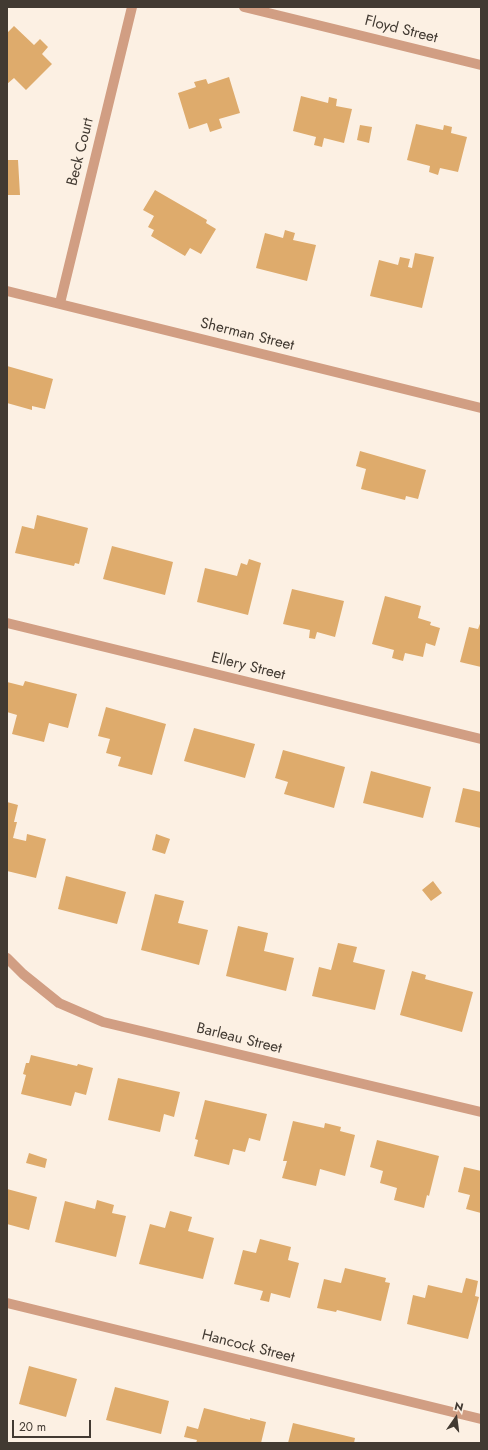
<!DOCTYPE html>
<html>
<head>
<meta charset="utf-8">
<style>
	body { margin:0 }
	#map { position:relative; width:488px; height:1450px; overflow:hidden; background:#fcf0e3; font-family:Jost,sans-serif }
	canvas { display:block }
	.frame { position:absolute; inset:0; border:8px solid #423a32; pointer-events:none }
	.north { position:absolute; left:436px; top:1398px; width:40px; height:40px; -webkit-text-stroke:3px #fcf0e3; paint-order:stroke; rotate:14deg; font-size:11px; font-weight:700; line-height:16px; text-align:center; color:#423a32 }
	.north::after { content:''; display:block; margin:auto; width:14px; height:18px; background:#423a32; clip-path:polygon(50% 0,100% 100%,50% 72%,0 100%) }
	.scale { position:absolute; left:12px; top:1420px; width:79px; height:18px; box-sizing:border-box; border:2px solid #423a32; border-top:0; padding-left:5px; font-size:12px; line-height:14px; white-space:nowrap; color:#423a32; -webkit-text-stroke:3px #fcf0e3; paint-order:stroke }
</style>
</head>
<body>
<div id="map">
<canvas width="488" height="1450"></canvas>
<div class="frame"></div>
<div class="north">N</div>
<div class="scale">20 m</div>
</div>
<script>
const c = document.querySelector('canvas').getContext('2d');
c.lineJoin = 'round';
function paint(path, color) {
  c.fillStyle = color;
  c.fill(path, 'evenodd');
}
function strokePath(path, color, width, dash) {
  c.strokeStyle = color;
  c.lineWidth = width;
  c.lineCap = dash ? 'butt' : 'round';
  c.setLineDash(dash || []);
  c.stroke(path);
}
function write(font, color, halo, rows, align = 'center') {
  c.font = font + ' Jost,sans-serif';
  c.lineWidth = 4;
  c.setLineDash([]);
  c.textBaseline = 'middle';
  c.strokeStyle = halo;
  c.fillStyle = color;
  for (const [text, x, y, turn = 0] of rows) {
    c.save();
    c.translate(x, y);
    c.rotate((+turn || 0) * Math.PI / 180);
    c.textAlign = isNaN(turn) ? turn : align;
    if (halo) c.strokeText(text, 0, 0);
    c.fillText(text, 0, 0);
    c.restore();
  }
}
const building = new Path2D(`
	M14,26l20,19 6,-6 8,8 -6,7 10,10 -26,26 -12,-12 -7,6v-51z
	M229,77l11,36 -21,6 3,9 -12,4 -3,-9 -18,6 -11,-36 18,-6 -2,-5 12,-3 2,5z
	M301,96l27,7 1,-6 8,2 -1,7 16,3 -8,34 -20,-5 -2,9 -8,-2 2,-8 -23,-6z
	M416,124l27,6 1,-5 8,2 -1,6 16,4 -9,35 -18,-4 -2,7 -9,-3 1,-6 -23,-6z
	M360,125l12,2 -3,16 -12,-3z
	M7,160h11l2,35h-13z
	M155,190l52,30 -1,3 10,6 -15,25 -11,-6 -5,8 -34,-20 3,-6 -6,-3 6,-11 -11,-6z
	M285,230l10,3 -2,7 23,5 -9,36 -51,-13 9,-35 18,5z
	M415,253l19,4 -12,51 -52,-12 9,-36 19,5 2,-8 10,2 -2,8 4,1z
	M7,366l46,13 -8,30 -13,-3v4l-25,-7z
	M360,451l66,19 -8,29 -12,-3 -1,4 -44,-11 5,-20 -10,-3z
	M37,515l51,13 -9,36 -4,-1 -1,3 -59,-13 7,-27 12,3z
	M112,546l61,16 -8,33 -62,-16z
	M249,559l12,4 -13,52 -51,-13 8,-34 32,8 4,-13 6,2z
	M292,589l52,12 -9,36 -18,-5 -2,7 -6,-1 1,-8 -27,-6z
	M385,596l36,10 -3,12 13,4 -1,3 10,3 -5,18 -9,-3 -3,14 -18,-4 -2,8 -11,-3 2,-8 -22,-6z
	M481,621v46l-21,-5 9,-35 9,2z
	M25,681l52,13 -9,34 -19,-5 -5,19 -32,-8 5,-19 -10,-3v-30l16,4z
	M106,707l60,17 -14,51 -34,-9 3,-9 -15,-4 4,-14 -12,-3z
	M194,728l61,16 -10,34 -61,-17z
	M283,750l62,17 -11,41 -50,-14 4,-12 -13,-4z
	M371,771l60,16 -8,31 -60,-15z
	M463,788l18,4v36l-26,-6z
	M7,802l11,3 -4,17h3l-4,16 13,3 1,-7 19,5 -10,39 -29,-7z
	M156,834l14,5 -5,15 -13,-4z
	M66,876l60,16 -9,32 -59,-15z
	M433,881l9,12 -11,8 -9,-11z
	M155,894l29,7 -6,22 30,7 -9,35 -58,-15z
	M238,926l30,7 -4,18 30,7 -8,33 -60,-15z
	M338,943l19,4 -4,15 32,8 -10,40 -63,-14 7,-29 12,3z
	M412,971l14,4 -1,4 48,13 -11,40 -62,-17z
	M31,1055l46,11 1,-2 15,4 -7,27 -11,-3 -4,14 -50,-12 5,-19 -3,-1 3,-11h3z
	M118,1078l62,14 -6,25 -10,-3 -4,18 -52,-12z
	M205,1100l62,14 -7,27 -11,-3 -4,14 -12,-3 -4,16 -35,-9 4,-16 -3,-1z
	M293,1121l31,7 1,-5 16,4 -1,4 15,4 -10,41 -25,-7 -4,17 -34,-8 5,-17h-4z
	M377,1140l62,16 -10,40 -2,-1 -3,13 -30,-8 3,-12 -17,-5 3,-12 -13,-4z
	M29,1153l18,6 -2,9 -19,-5z
	M464,1167l17,4v42l-15,-4 4,-14 -12,-3z
	M7,1189l30,8 -8,33 -22,-6z
	M97,1200l17,5 -2,8 14,3 -10,41 -61,-15 10,-41 30,8z
	M170,1211l22,6 -4,14 26,7 -11,41 -64,-15 11,-40 15,4z
	M260,1239l31,8 -3,13 11,3 -9,35 -19,-5 -2,9 -9,-2 3,-9 -29,-7 9,-34 13,3z
	M345,1268l41,10 -1,4 5,1 -9,38 -44,-11 -1,2 -19,-4 7,-29 17,4z
	M466,1278l12,3 -3,15 4,1 -11,42 -61,-15 6,-29 12,3 3,-13 34,8z
	M29,1366l48,13 -11,38 -47,-13z
	M115,1387l54,14 -8,33 -55,-14z
	M204,1408l46,12v-2l16,4 -5,21h-65l1,-3 -13,-3 3,-11 11,3z
	M293,1423l62,15 -1,5h-66z`);
const street = new Path2D(`
	M244,7l237,58
	M7,291l474,117
	M60,303l72,-296
	M7,623l474,116
	M7,958l16,16 36,29 44,19 378,90
	M7,1303l474,116`);
const streetNames = [
	["Floyd Street",401,30,14],
	["Beck Court",81,152,-76],
	["Sherman Street",247,335,14],
	["Ellery Street",248,667,14],
	["Barleau Street",239,1039,14],
	["Hancock Street",248,1347,14]
];
paint(building, '#deab6c');
strokePath(street, '#d19e83', 10);
write('15px', '#423a32', '#fcf0e3', streetNames);
</script>
</body>
</html>
